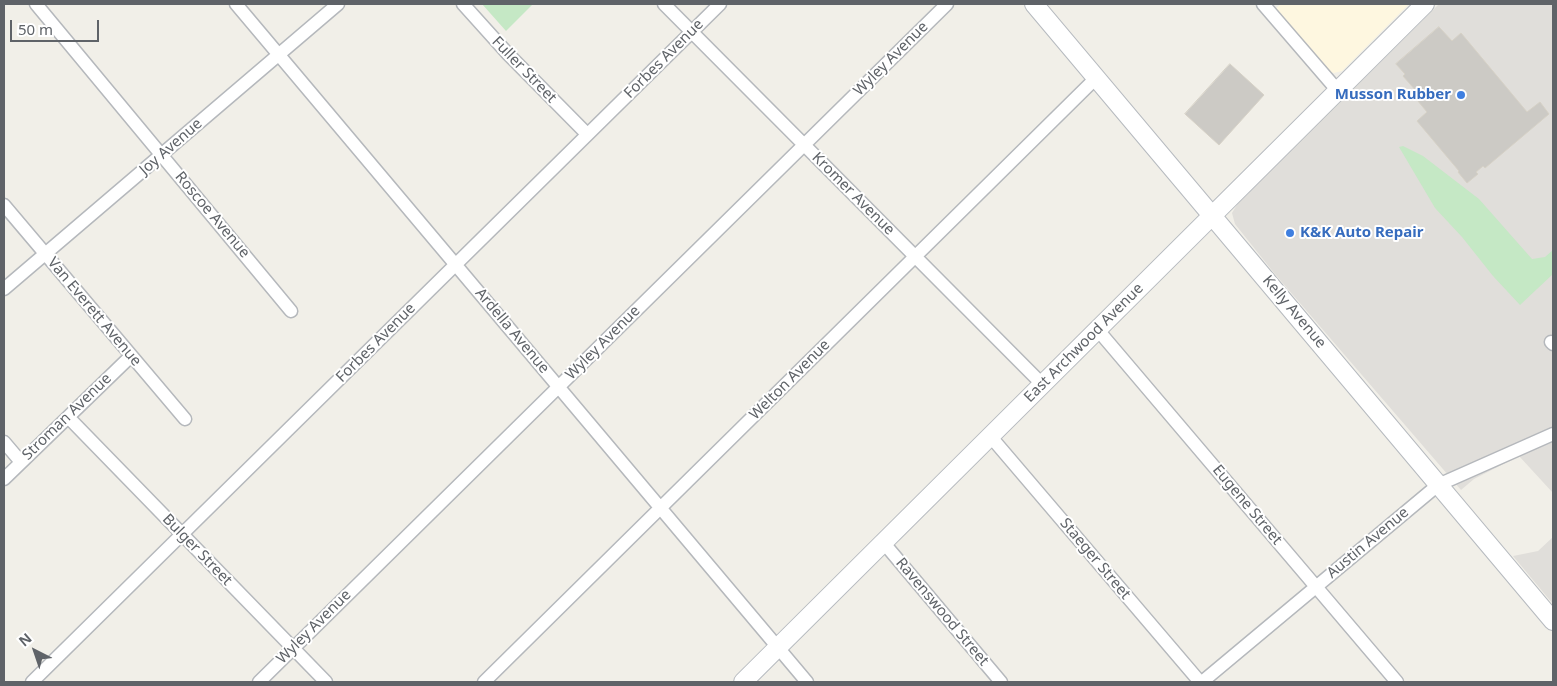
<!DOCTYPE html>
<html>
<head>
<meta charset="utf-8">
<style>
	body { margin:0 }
	#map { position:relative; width:1557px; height:686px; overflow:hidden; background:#f1efe8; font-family:"Noto Sans",sans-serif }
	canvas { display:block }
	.frame { position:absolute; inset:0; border:5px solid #5f6368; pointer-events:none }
	.north { position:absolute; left:10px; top:626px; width:50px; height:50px; -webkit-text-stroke:4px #fff; paint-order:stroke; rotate:319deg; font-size:14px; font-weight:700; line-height:20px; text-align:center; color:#5f6368 }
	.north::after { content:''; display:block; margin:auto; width:18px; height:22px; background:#5f6368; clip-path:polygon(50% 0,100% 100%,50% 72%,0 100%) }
	.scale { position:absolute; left:10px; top:20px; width:89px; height:22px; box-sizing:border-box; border:2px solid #5f6368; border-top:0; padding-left:6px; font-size:15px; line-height:18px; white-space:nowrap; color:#5f6368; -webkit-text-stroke:4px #fff; paint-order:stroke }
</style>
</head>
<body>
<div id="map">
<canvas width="1557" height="686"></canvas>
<div class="frame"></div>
<div class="north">N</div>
<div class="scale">50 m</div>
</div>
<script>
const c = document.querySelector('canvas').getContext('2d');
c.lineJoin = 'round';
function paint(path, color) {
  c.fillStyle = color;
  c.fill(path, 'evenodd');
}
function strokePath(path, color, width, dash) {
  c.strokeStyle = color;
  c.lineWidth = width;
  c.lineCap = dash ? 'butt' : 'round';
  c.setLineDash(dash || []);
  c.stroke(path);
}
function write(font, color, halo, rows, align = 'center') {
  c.font = font + ' "Noto Sans",sans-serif';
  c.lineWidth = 4;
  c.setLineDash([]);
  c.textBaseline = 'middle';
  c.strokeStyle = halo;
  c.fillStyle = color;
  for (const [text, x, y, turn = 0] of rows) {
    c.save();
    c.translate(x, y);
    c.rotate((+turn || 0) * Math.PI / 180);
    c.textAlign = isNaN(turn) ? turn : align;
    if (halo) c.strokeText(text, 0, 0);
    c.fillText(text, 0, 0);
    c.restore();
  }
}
const commercial = new Path2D(`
	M1281,4h128l-67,67 -8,2 -9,-3 -50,-61z`);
const industrial = new Path2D(`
	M1439,4h114v489l-34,-37 -45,23 -13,11 -187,-217 -39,-49 -3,-11 6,-10z
	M1553,537v67l-40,-48 25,-5z`);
const green = new Path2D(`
	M482,4h51l-27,27z
	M1403,146l20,10 56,43 53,60 13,-2 8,-7v24l-33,31 -27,-29 -31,-39 -27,-29 -36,-61z`);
const building = new Path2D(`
	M1439,27l13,14 9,-8 66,79 13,-10 9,12 -64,54 -2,-2 -7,6 2,2 -11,9 -9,-11 1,-1 -42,-50 10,-9 -14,-17 4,-3 -14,-16 2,-2 -9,-10z
	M1230,64l34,31 -45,50 -34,-31z`);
const street = new Path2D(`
	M36,4l255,307
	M236,4l571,678
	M463,4l45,50 79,80
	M664,4l378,380
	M1263,4l75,87
	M4,205l181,214
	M4,289l334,-285
	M1097,329l300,353
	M1551,342l2,2
	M68,417l258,265
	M991,437l209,245
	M4,442l17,20
	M4,479l127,-123
	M883,542l118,140
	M32,682l688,-678
	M259,682l688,-678
	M484,682l612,-604
	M1202,682l236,-197 115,-51`);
const secondary = new Path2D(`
	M1034,4c173,205 346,412 519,617
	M743,682l682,-678`);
const markers = [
	[1461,95,5,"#3f7fe0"],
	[1290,233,5,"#3f7fe0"]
];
const streetNames = [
	["Forbes Avenue",664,59,-45],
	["Wyley Avenue",891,59,-45],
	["Fuller Street",524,70,46],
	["Joy Avenue",171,147,-41],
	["Kromer Avenue",853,194,45],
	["Roscoe Avenue",212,215,50],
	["Van Everett Avenue",94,312,50],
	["Kelly Avenue",1294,312,50],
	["Ardella Avenue",512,331,50],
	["Forbes Avenue",376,343,-45],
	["Wyley Avenue",603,343,-45],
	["East Archwood Avenue",1084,343,-45],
	["Welton Avenue",790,380,-45],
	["Stroman Avenue",67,417,-44],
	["Eugene Street",1247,505,50],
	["Austin Avenue",1368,543,-40],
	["Bulger Street",197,550,46],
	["Staeger Street",1095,559,50],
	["Ravenswood Street",942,612,50],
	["Wyley Avenue",314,627,-45]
];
const shopNames = [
	["Musson Rubber",1451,95],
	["K&K Auto Repair",1300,233,"left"]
];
paint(commercial, '#fef7e0');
paint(industrial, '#e0deda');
paint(green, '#c5e8c5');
paint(building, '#cccac5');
strokePath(building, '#d6d1c6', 1);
strokePath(street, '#b5b8bc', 15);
strokePath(secondary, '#b6babf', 20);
strokePath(street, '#fff', 12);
strokePath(secondary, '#fff', 18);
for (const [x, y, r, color] of markers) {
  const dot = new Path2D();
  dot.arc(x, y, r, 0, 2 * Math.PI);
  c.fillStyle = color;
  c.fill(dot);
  strokePath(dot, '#fff', 2);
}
write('15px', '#5f6368', '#fff', streetNames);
write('bold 15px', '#366cbe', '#fff', shopNames, 'right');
</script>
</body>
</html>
